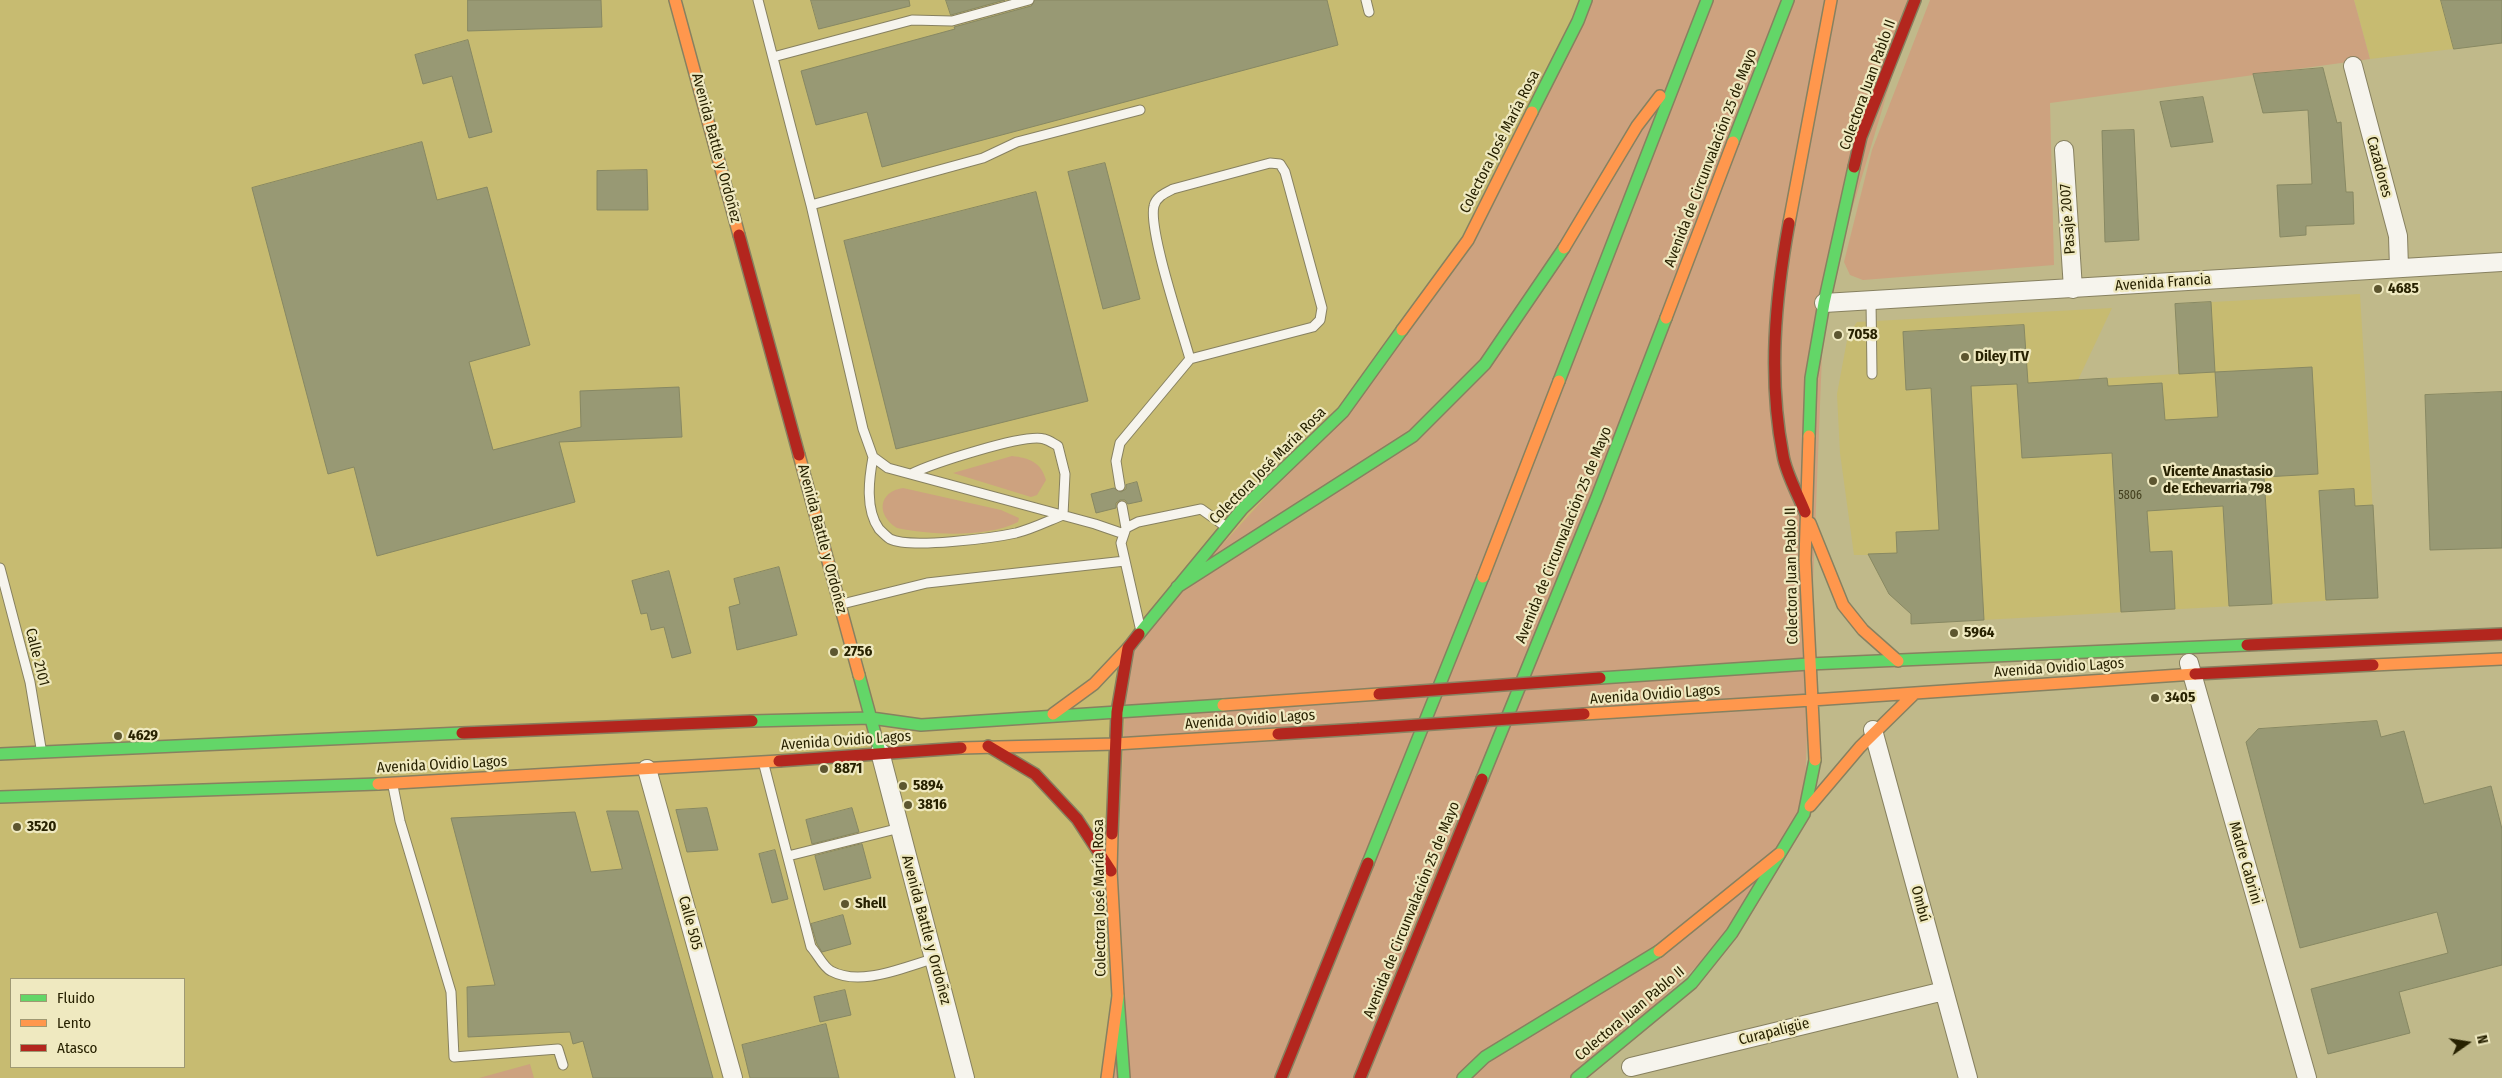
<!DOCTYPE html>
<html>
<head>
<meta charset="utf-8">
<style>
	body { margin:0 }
	#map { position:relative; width:2502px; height:1078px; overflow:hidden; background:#c0b98a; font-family:"Fira Sans Condensed",sans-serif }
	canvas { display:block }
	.legend { position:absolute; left:10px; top:978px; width:175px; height:90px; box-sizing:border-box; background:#efe9c0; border:1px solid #9f9973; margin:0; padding:6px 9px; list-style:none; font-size:15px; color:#272100 }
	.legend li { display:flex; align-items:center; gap:10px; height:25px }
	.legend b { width:25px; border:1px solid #9f9973 }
	.north { position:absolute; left:2442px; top:1018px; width:50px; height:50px; -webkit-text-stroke:4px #efe9c0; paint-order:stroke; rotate:77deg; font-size:14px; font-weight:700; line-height:20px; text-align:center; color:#272100 }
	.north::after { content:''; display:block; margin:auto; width:18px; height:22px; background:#272100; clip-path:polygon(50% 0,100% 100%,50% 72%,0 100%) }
</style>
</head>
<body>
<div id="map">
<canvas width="2502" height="1078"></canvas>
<ul class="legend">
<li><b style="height:6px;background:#63d668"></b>Fluido</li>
<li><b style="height:6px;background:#ff974d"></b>Lento</li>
<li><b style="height:6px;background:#b3261e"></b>Atasco</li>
</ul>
<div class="north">N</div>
</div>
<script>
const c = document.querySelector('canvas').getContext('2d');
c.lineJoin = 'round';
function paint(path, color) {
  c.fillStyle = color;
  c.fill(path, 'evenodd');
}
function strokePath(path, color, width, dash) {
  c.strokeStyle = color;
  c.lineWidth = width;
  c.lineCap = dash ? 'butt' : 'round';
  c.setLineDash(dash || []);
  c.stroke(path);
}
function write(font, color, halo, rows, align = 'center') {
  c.font = font + ' "Fira Sans Condensed",sans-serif';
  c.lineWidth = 4.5;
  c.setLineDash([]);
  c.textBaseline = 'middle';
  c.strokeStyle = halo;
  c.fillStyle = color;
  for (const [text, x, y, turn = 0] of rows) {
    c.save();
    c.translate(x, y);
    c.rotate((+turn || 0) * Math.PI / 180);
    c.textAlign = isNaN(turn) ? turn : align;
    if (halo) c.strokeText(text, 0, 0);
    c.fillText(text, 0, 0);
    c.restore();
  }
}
const built = new Path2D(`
	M0,0h1586l-479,1078h-1107zM11,979h173v88h-173z
	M2354,0h148v43l-132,16z
	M2360,294l18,304 -467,26v-15h-5l-17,-15 -21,-39h-14l-14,-102 -3,-59 11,-59 9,-13 255,-14 -34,72 100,-6 -3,-70z`);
const green = new Path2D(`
	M1586,0h329l-91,303 -20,511 -72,119 -155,145h-470l21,-430 215,-236 125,-172z
	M1930,0h424l16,59 -320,44 4,162 -191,15 -13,-5 -6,-13 28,-112z
	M1012,456c17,2 29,6 34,24l-9,15 -6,2 -78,-24z
	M903,488l98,22 18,8 -1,4c-32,16 -87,13 -121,6 -21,-13 -19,-36 6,-40z
	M530,1064l4,14h-55z`);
const building = new Path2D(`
	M468,0h133l1,27 -134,4z
	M811,0h98l1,6 -91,23z
	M946,0h59l-54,15z
	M1035,0h292l11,45 -456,122 -15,-55 -51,13 -15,-54 154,-42 -1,-2 77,-21z
	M2441,0h61v43l-48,6z
	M468,40l24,92 -23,6 -17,-62 -29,8 -8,-29z
	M2323,68l14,55 4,-1 5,70h7l1,32 -48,2v9l-26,2 -3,-52 35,-1 -4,-74 -45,3 -10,-39z
	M2203,97l10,45 -42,5 -11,-45z
	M2134,130l5,110 -34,2 -3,-111z
	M422,142l15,58 50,-13 43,158 -61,17 24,88 88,-23 -1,-36 99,-4 3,50 -123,5 16,60 -198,54 -23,-89 -26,7 -76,-286z
	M1105,163l35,136 -37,10 -35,-137z
	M647,170l1,40h-51v-39z
	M1036,192l52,209 -192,48 -52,-208z
	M2211,302l4,70 -36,2 -4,-70z
	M2024,325l4,58 79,-5 1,8 54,-3 3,37 53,-3 -3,-45 97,-5 6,107 -54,3 8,127 -43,2 -6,-100 -76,5 3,41 22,-1 3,58 -54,3 -9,-159 -90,5 -5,-74 -46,2 13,234 -73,4v-10l-22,-20 -21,-40 29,-1 -1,-21 43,-2 -8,-142 -25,2 -3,-58z
	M2502,392v156l-72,2 -5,-155z
	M1137,482l5,19 -14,3 -3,-4h-5l-4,3v5l-20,5 -5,-19 23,-6 7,4 5,-3v-4z
	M2354,489l1,17 18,-1 5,93 -52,2 -7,-109z
	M779,567l18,68 -60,15 -8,-43 11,-3 -6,-25z
	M669,571l22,82 -19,5 -8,-31 -13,3 -4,-17 -6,1 -9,-33z
	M2377,721l4,16 23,-6 20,73 67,-18 11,43v136l-103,27 11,41 -82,21 -17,-65 137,-36 -11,-41 -137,36 -54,-206 12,-13z
	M707,808l11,42 -31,2 -11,-42z
	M852,808l7,24 -47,12 -6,-24z
	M607,811h31l75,267h-120l-10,-37 -10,3 -3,-12 -102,5 -1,-50 28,-2 -44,-167 124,-6 16,60 31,-3z
	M862,844l9,34 -47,12 -9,-34z
	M775,850l13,49 -16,4 -13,-49z
	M843,915l8,29 -29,8 -5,-8 -6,-20z
	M845,990l6,25 -31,7 -6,-25z
	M826,1024l13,54h-89l-8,-33z`);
const lane = new Path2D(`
	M758,0l53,205 52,224 10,28 15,11 207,56 29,10
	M1366,0l3,12
	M773,57l139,-37 40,1 77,-21
	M811,205l172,-47 34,-16 123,-32
	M1871,301l1,73
	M873,457c-4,22 -8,52 6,72 2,2 8,8 11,10 20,10 103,-1 126,-6 16,-4 32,-12 47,-18l2,-41 -7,-28c-4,-2 -9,-6 -14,-7 -19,-6 -113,25 -133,35
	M1120,486l-4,-25 4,-18 70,-84 123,-32 7,-7 2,-12 -37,-136 -5,-8 -10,-1 -97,26c-8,4 -17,8 -19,17 -6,24 28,124 36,153
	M1122,506l4,22 -5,15 19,84
	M1126,528l12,-6 63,-13 24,17
	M0,568l30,114 11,66
	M842,604l85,-21 198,-22
	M764,765l47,182c6,6 12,20 20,24 30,16 72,-4 102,-12
	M393,786l7,35 51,171 3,65 104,-8 5,16
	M788,856l112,-28`);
const street = new Path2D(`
	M2353,66l45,170 1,32
	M2064,150l9,139
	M1824,303l678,-41
	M2189,663l118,415
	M1873,730l95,348
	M880,752l85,326
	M647,769l86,309
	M1631,1067l313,-76`);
const fast = new Path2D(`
	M1532,112l46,-91 8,-21
	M1733,142l55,-142
	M1559,381l148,-381
	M1809,436l2,-58 13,-75 30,-136
	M1177,587l236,-151 72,-72 79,-116
	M1139,634l103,-125 101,-97 59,-82
	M1809,664l438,-19
	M859,675l21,77
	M1600,678l209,-14
	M752,721l119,-3 50,7 302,-20
	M0,754l462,-21
	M1482,779l115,-282 69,-179
	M0,797l378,-13
	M1368,863l115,-286
	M1118,996l6,82
	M1463,1078l22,-21 174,-106
	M1577,1078l115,-95 40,-50 72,-119 11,-54`);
const slow = new Path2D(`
	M675,0l64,235
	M1789,223l42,-223
	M1564,248l73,-122 23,-30
	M1666,318l67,-176
	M1402,330l66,-90 64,-128
	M1809,436l-4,124 10,200
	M799,455l60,220
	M1810,523l33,82 20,25 35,31
	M1483,577l76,-196
	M2373,665l129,-6
	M1812,700l383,-26
	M1223,705l156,-11
	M1053,714l41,-30 34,-36
	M1584,714l228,-14
	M961,748l154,-4 163,-10
	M378,784l401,-23
	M1810,806l50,-59 55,-54
	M1659,951l120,-97
	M1107,1078l11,-82 -7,-125 1,-37`);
const jam = new Path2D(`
	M1854,167l7,-30 54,-137
	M1789,223c-14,76 -21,155 -6,232 3,19 15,39 22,57
	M739,235l60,220
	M2247,645l255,-11
	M2195,674l178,-9
	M462,733l290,-12
	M1278,734l81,-5
	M988,746l47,28 42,45 34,52
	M779,761l182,-13
	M1112,834l5,-122 11,-64 11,-14
	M1281,1078l87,-215
	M1360,1078l122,-299`);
const jamBridge = new Path2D(`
	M1379,694l221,-16
	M1359,729l225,-15`);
const markers = [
	[2378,289,5,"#5d5630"],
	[1838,335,5,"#5d5630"],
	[1965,357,5,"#5d5630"],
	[2153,481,5,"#5d5630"],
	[1954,633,5,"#5d5630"],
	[834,652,5,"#5d5630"],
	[2155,698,5,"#5d5630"],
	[118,736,5,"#5d5630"],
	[824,769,5,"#5d5630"],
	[903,786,5,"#5d5630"],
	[908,805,5,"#5d5630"],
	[17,827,5,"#5d5630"],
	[845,904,5,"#5d5630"]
];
const numberNames = [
	["5806",2130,496]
];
const streetNames = [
	["Colectora Juan Pablo II",1868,85,-70],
	["Colectora José María Rosa",1500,142,-63],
	["Avenida Battle y Ordoñez",716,148,75],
	["Avenida de Circunvalación 25 de Mayo",1711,158,-69],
	["Cazadores",2379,167,75],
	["Pasaje 2007",2068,219,-94],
	["Avenida Francia",2163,283,-4],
	["Colectora José María Rosa",1268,466,-45],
	["Avenida de Circunvalación 25 de Mayo",1564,535,-68],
	["Avenida Battle y Ordoñez",822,539,75],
	["Colectora Juan Pablo II",1792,576,-91],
	["Calle 2101",37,657,76],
	["Avenida Ovidio Lagos",2059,668,-4],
	["Avenida Ovidio Lagos",1655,695,-4],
	["Avenida Ovidio Lagos",1250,720,-4],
	["Avenida Ovidio Lagos",846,741,-4],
	["Avenida Ovidio Lagos",442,765,-3],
	["Madre Cabrini",2245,863,74],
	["Colectora José María Rosa",1100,898,-91],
	["Ombú",1920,904,75],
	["Avenida de Circunvalación 25 de Mayo",1412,910,-68],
	["Calle 505",690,923,75],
	["Avenida Battle y Ordoñez",926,930,75],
	["Colectora Juan Pablo II",1630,1014,-40],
	["Curapaligüe",1774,1032,-14]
];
const poiNames = [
	["4685",2388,289],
	["7058",1848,335],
	["Diley ITV",1975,357],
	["Vicente Anastasio",2163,472],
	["de Echevarria 798",2163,489],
	["5964",1964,633],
	["2756",844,652],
	["3405",2165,698],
	["4629",128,736],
	["8871",834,769],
	["5894",913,786],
	["3816",918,805],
	["3520",27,827],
	["Shell",855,904]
];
paint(built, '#c7bb71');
paint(green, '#cda27f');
paint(building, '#989974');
strokePath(building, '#878863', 1);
strokePath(lane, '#878160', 11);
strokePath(street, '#878160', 20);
strokePath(fast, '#878160', 14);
strokePath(slow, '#878160', 14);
strokePath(jam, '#878160', 14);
strokePath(lane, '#f6f4ed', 9);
strokePath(street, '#f6f4ed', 18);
strokePath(fast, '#63d668', 11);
strokePath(slow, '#ff974d', 11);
strokePath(jam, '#b3261e', 11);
strokePath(jamBridge, '#898464', 14, []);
strokePath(jamBridge, '#b3261e', 11);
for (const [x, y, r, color] of markers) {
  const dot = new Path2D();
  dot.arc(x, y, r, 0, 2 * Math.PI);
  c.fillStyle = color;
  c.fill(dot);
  strokePath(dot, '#efe9c0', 2);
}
write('12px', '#433f1d', null, numberNames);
write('15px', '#272100', '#efe9c0', streetNames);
write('bold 15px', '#272100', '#efe9c0', poiNames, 'left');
</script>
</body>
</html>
